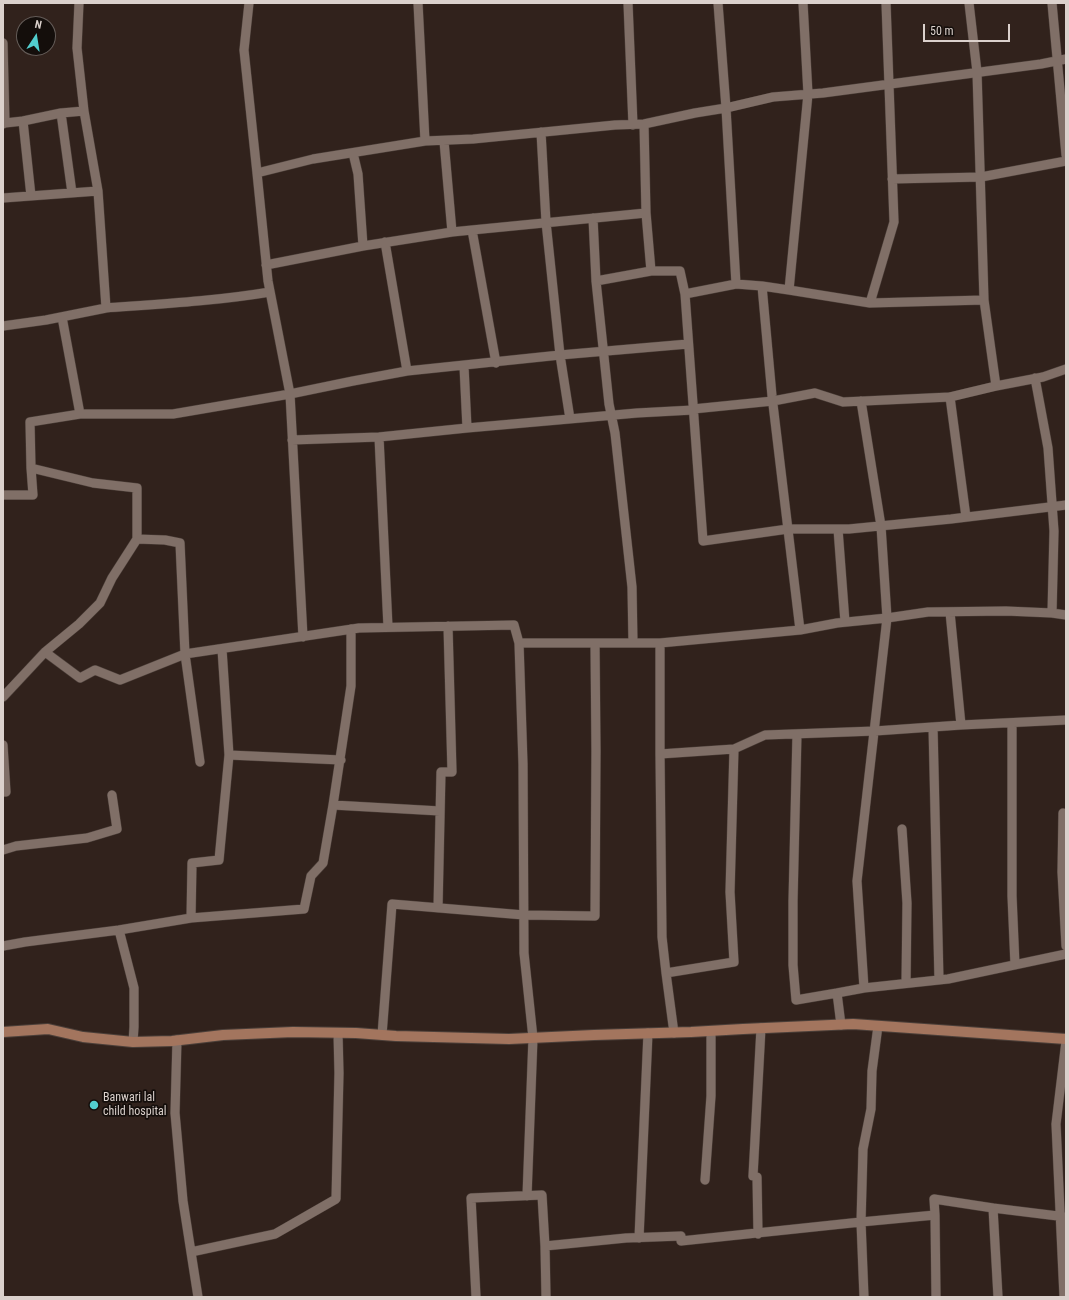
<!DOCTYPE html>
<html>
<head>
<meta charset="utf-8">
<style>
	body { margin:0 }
	#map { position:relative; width:1069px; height:1300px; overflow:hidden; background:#31221c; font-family:"Roboto Condensed",sans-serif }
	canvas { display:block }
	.frame { position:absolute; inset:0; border:4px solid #dbd1cc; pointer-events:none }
	.north { position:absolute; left:16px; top:16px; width:40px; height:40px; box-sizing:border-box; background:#140e0b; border:1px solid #645c58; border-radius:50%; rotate:12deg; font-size:11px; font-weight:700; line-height:16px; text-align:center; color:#dbd1cc }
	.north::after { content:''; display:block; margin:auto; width:14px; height:18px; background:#52cdce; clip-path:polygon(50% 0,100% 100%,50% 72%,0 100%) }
	.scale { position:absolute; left:923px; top:24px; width:87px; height:18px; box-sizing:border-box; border:2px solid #dbd1cc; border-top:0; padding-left:5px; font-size:12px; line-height:14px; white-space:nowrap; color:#dbd1cc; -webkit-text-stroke:3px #140e0b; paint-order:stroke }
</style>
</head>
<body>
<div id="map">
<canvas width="1069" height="1300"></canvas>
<div class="frame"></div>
<div class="north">N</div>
<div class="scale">50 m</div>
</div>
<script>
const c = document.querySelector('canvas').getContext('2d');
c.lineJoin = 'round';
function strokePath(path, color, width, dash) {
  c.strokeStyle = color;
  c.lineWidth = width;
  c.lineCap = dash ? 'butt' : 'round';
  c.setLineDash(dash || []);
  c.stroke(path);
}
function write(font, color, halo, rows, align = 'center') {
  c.font = font + ' "Roboto Condensed",sans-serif';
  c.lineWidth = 3.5;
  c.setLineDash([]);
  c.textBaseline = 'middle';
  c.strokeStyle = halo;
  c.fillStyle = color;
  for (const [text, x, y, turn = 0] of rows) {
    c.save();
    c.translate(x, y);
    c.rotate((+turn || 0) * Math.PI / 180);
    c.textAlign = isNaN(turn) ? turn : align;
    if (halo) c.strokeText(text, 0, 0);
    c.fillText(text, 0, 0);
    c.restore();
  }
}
const street = new Path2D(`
	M249,3l-5,47 13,123 56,-14 112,-18 48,-2 142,-14 29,-1 51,-11 31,-5 47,-11 50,-4 218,-29 25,-5
	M418,3l7,138
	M628,3l5,122
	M718,3l8,105 10,176
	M886,3l8,219 -24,81 114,-3 -7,-228 -8,-69
	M1052,3l14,152
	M3,43l2,80 -2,1
	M23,121l38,-8
	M5,123l18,-2 8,75
	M541,132l5,90 14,133 10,64
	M444,141l8,91
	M257,173l11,108 22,113 13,243
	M892,179l89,-2 85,-16
	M72,193l-11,-80 23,-2
	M3,198l95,-7
	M593,218l3,63
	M472,230l174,-17
	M385,242l22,129
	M363,246l89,-14 20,-2 24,133
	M266,265l97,-19 -5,-72 -5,-21
	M651,271h29l5,23 51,-10 26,2 10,110 28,234
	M762,286l27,4 19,-196 -5,-91
	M789,290l81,13
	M685,294l18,247 85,-12h61l102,-10 115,-14
	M984,300l12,86 47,-9 23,-8
	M106,308c55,-4 110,-7 164,-16
	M62,317l18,97
	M3,326l43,-6 60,-12 -8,-117 -14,-80 -7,-63 2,-45
	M464,366l3,62 170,-15 56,-3
	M1035,378l13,70 6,83 -2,82
	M693,409l80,-8 42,-8 28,9 107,-5
	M379,437l9,190
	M292,440l87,-3 88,-9
	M3,495h30l-2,-27
	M966,517l-16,-120 46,-11
	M838,529l7,93
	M950,612l11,113 105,-5
	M633,643h27l140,-13 37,-7 50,-5 41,-6 78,-1 46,2 14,2
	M660,643v111l74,-5 -4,143 4,70 -68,11 8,60
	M222,649l7,106 -10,105 -27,3 -1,55 113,-9 7,-33 12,-13 10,-58 18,-119v-57
	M45,652l34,-28 21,-21 12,-25 25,-39
	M3,697l42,-45 35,26 15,-8 25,10 65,-26 174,-26 155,-3 5,18
	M1012,723v173l3,69
	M933,727l6,253
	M797,734l-4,167v64l3,35 41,-7
	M3,745l3,47h-3
	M734,749l31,-14 110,-4 86,-6
	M660,754l2,183 4,36
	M229,755l112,5
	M200,762l-15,-108 -5,-111 -15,-3 -28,-1v-51l-44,-5 -62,-15 -1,-46 50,-8h93l117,-20 63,-13 54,-10 153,-16 128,-11
	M333,805l107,6
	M1063,813l-1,59 4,74
	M902,829l5,74 -1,80
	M3,850l13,-4 71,-8 30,-9 -5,-34
	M438,908l3,-136h11l-4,-146
	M3,946l22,-4 94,-12
	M864,988l84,-9 118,-25
	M841,1025l-4,-32 27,-5 -7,-107 30,-263 -6,-92 -20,-125
	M382,1035l10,-131 132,11 71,1 1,-165 -1,-108
	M177,1040l-2,73 8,88 15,96
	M133,1042l1,-15v-39l-15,-58 72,-12
	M705,1180l6,-84v-65
	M527,1196l6,-158 -9,-85 -1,-189 -4,-121h114l-1,-56 -17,-154 -6,-29 -13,-123 55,-10 -5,-58 -2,-89
	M993,1208l73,9
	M935,1215l-1,-16 59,9 5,89
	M758,1234l-1,-57 -4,-1 8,-148
	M639,1238l9,-205
	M545,1246l1,51
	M191,1252l84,-18 61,-35 3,-126 -1,-40
	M476,1297l-5,-99 71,-3 3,51 81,-8 55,-2v5l180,-19 2,-73 8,-40 1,-38 6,-45
	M864,1297l-3,-75 74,-7 1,82
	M1064,1297l-8,-173 10,-83`);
const secondary = new Path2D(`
	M3,1032l45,-3 35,8 50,5 39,-1 51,-6 70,-3 63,1 40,3 113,3 85,-4 97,-3 52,-3 110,-5 213,15`);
const markers = [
	[94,1105,5,"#52cdce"]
];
const poiNames = [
	["Banwari lal",103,1098],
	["child hospital",103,1112]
];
strokePath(street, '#4b3f39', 10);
strokePath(secondary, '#4b3f39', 12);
strokePath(street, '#806f67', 9);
strokePath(secondary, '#a3755e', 10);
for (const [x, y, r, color] of markers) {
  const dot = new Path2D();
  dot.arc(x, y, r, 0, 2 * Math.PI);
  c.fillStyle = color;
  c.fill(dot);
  strokePath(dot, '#140e0b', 1.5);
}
write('12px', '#dbd1cc', '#140e0b', poiNames, 'left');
</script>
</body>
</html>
